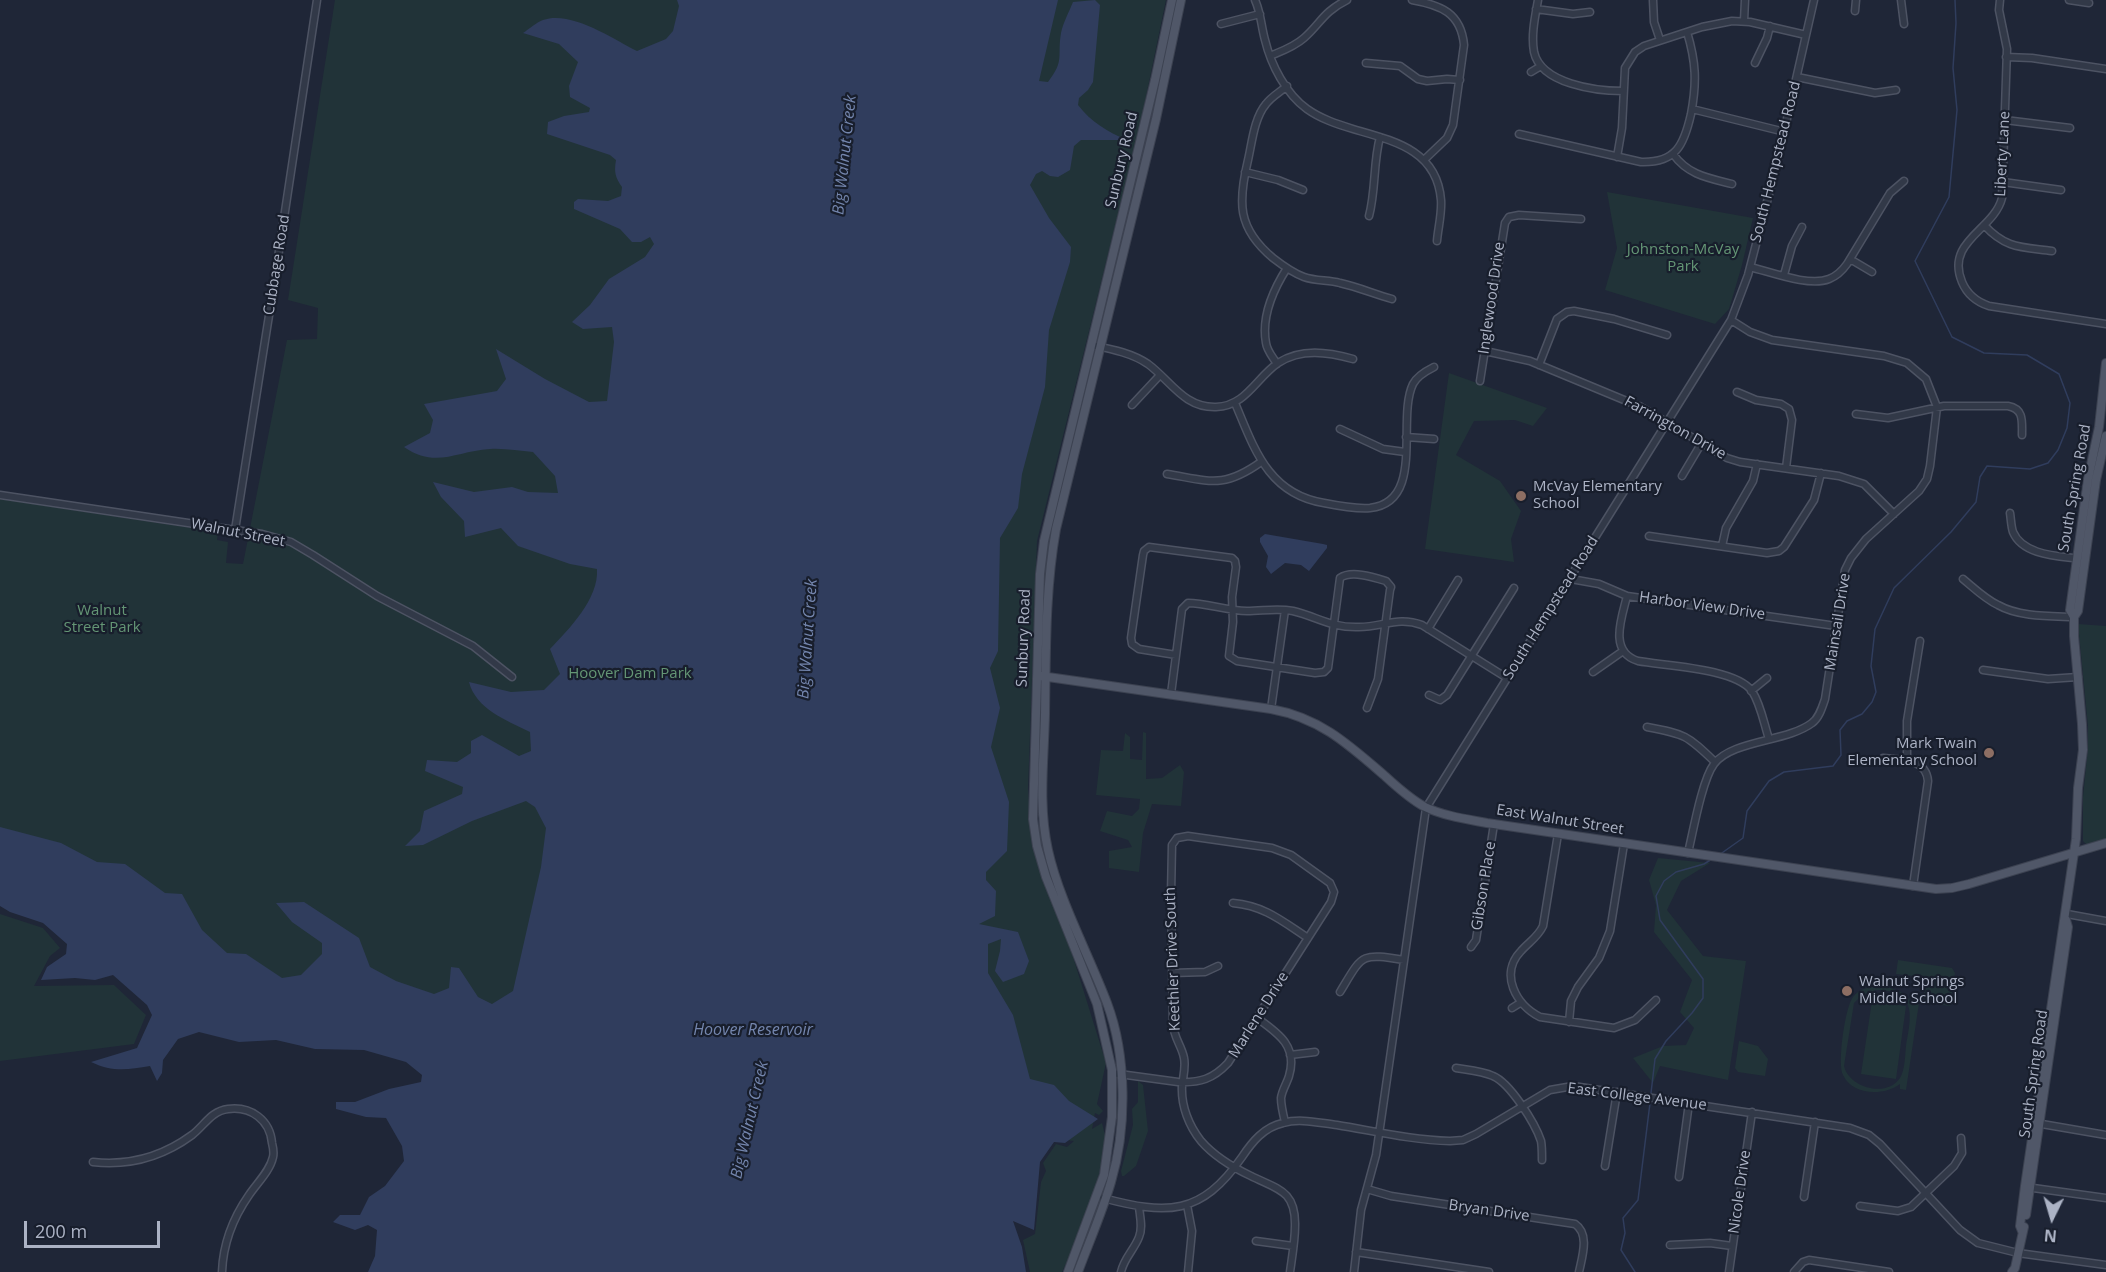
<!DOCTYPE html>
<html>
<head>
<meta charset="utf-8">
<style>
	body { margin:0 }
	#map { position:relative; width:2106px; height:1272px; overflow:hidden; background:#1f2637; font-family:"Open Sans",sans-serif }
	canvas { display:block }
	.north { position:absolute; left:2022px; top:1188px; width:60px; height:60px; -webkit-text-stroke:4px #181e2c; paint-order:stroke; rotate:185deg; font-size:16px; font-weight:700; line-height:24px; text-align:center; color:#acb3c5 }
	.north::after { content:''; display:block; margin:auto; width:21px; height:27px; background:#acb3c5; clip-path:polygon(50% 0,100% 100%,50% 72%,0 100%) }
	.scale { position:absolute; left:24px; top:1221px; width:136px; height:27px; box-sizing:border-box; border:3px solid #acb3c5; border-top:0; padding-left:8px; font-size:18px; line-height:21px; white-space:nowrap; color:#acb3c5; -webkit-text-stroke:4px #181e2c; paint-order:stroke }
</style>
</head>
<body>
<div id="map">
<canvas width="2106" height="1272"></canvas>
<div class="north">N</div>
<div class="scale">200 m</div>
</div>
<script>
const c = document.querySelector('canvas').getContext('2d');
c.lineJoin = 'round';
function paint(path, color) {
  c.fillStyle = color;
  c.fill(path, 'evenodd');
}
function strokePath(path, color, width, dash) {
  c.strokeStyle = color;
  c.lineWidth = width;
  c.lineCap = dash ? 'butt' : 'round';
  c.setLineDash(dash || []);
  c.stroke(path);
}
function write(font, color, halo, rows, align = 'center') {
  c.font = font + ' "Open Sans",sans-serif';
  c.lineWidth = 4.5;
  c.setLineDash([]);
  c.textBaseline = 'middle';
  c.strokeStyle = halo;
  c.fillStyle = color;
  for (const [text, x, y, turn = 0] of rows) {
    c.save();
    c.translate(x, y);
    c.rotate((+turn || 0) * Math.PI / 180);
    c.textAlign = isNaN(turn) ? turn : align;
    if (halo) c.strokeText(text, 0, 0);
    c.fillText(text, 0, 0);
    c.restore();
  }
}
const green = new Path2D(`
	M335,0h831l-25,121 -104,420 -9,248 4,56 37,99 37,119 -9,41 6,7 -4,4 -4,-2 -3,16 10,-6 5,20 -11,44 -25,66 -9,19h-32l-7,-32 12,-6 6,-52 5,-11 -3,-8 13,-19 11,3 7,-6 -635,-87 -439,-171v-384l218,33 -1,8 11,2 -2,21 17,1 44,-224 30,-1 1,-31 -30,-8z
	M1607,192l146,26 -11,47 -13,44 -14,15 -110,-34 12,-42z
	M1449,373l98,35 -14,18 -18,-6 -41,1 -18,34 44,26 21,30 -10,28 3,23 -89,-13z
	M2078,624l28,2v214l-19,5 -4,-4v-44l5,-49v-22z
	M1143,732l3,1v46l16,-1 18,-13 4,7 -3,34 -29,-2 -9,29 -4,39 -30,-4v-17l23,-4 -4,-7 -28,-9 7,-20 25,5 7,-7 1,-10 -44,-4 5,-45 22,1 2,-18 5,4v22l12,1z
	M1658,858l52,5 -29,18 -14,29 36,46 43,5 -18,119 -68,-14 -7,17 -20,-25 30,-12 23,-1 8,-17 -14,-16 12,-32 -38,-48 2,-27 -7,-25z
	M0,914l43,14 17,20 -10,8 -16,30 80,-1 32,30 -12,29 -134,17z
	M1898,960l54,8 3,5 -5,33c-18,-1 -31,-15 -34,-32l-1,2 -19,-2z
	M1878,986c14,1 25,5 34,16l7,1 -13,87 -6,-1v-5c-16,12 -47,12 -57,-9 -6,-11 2,-68 10,-78 6,-8 15,-10 25,-11zM1876,990c42,0 35,27 30,56 -1,10 -1,24 -6,32 -13,20 -51,10 -56,-12l10,-63 8,-8z
	M1872,1001l34,5 -10,73 -35,-5z
	M1739,1041l19,5 10,13 -3,17 -27,-4 -3,-4z
	M1138,1081l5,4 5,46 -12,35 -12,10h-2l-1,-5 12,-46 -1,-16 6,-7z`);
const water = new Path2D(`
	M677,0h381l-19,81 9,1c17,-22 9,-25 13,-49 2,-10 8,-21 12,-31l22,-2 5,5 -7,77 -5,8 -9,8 -1,7c13,17 29,26 48,35h-45l-7,6 -4,24 -12,7 -8,-1 -8,-5 -6,3 -6,11 19,33 22,29 -1,15 -21,68 -4,57 -23,87 -4,34 -18,30 -2,113 -8,17 10,40 -9,39 18,55 -2,49 -21,21v8l10,11 -1,25 -16,8 39,8 11,29 -5,13 -21,8 -8,-11 5,-20 1,-12 -13,5v29l25,42 17,64 24,6 15,16 29,18 -33,24 -11,-1 -14,20 -6,68 -21,-9 9,26 4,25h-658l7,-16 2,-26 -9,-5 -13,5 -22,-8 7,-7h20l9,-18 16,-11 19,-25 -2,-15 -16,-28 -20,-1 -30,-8v-7h19l34,-13 32,-7 1,-7 -16,-13 -42,-12 -49,-1 -39,-9 -37,2 -40,-10 -21,7 -15,21 -1,13 -5,8 -7,-15c-23,4 -38,6 -59,-4l46,-14 15,-33 -5,-10 -34,-30 -18,5 -20,-2 -34,2 6,-13 19,-13 1,-10 -24,-21 -33,-11 -10,-6v-79l61,16 36,19 28,2 40,29 17,1 20,36 25,23 19,1 36,24 19,-3 21,-21v-11l-30,-21 -16,-19 28,-1 55,36 11,29 26,14 38,13 15,-6 2,-21 8,1 19,29 14,7 21,-13 28,-124 5,-39 -11,-21 -9,-6 -54,20 -49,24 -18,1 15,-15 4,-20 38,-17 1,-7 -38,-16 2,-11 30,2 14,-9v-12l11,-6 37,21 12,-5 -1,-19c-24,-12 -54,-23 -61,-50l42,10 33,-2 16,-16 -10,-25c19,-20 49,-50 47,-80l-27,-5 -52,-18 -17,-18 -36,9 -1,-16 -23,-24 -8,-15 41,10 38,-5 16,5 30,1 -3,-17 -22,-24c-14,-1 -29,-4 -43,-3 -34,2 -54,20 -86,-2l26,-14 3,-13 -9,-16 73,-13 9,-12 -10,-30 49,30 44,23 18,-1 7,-59 -2,-15 -29,2 -11,-7 18,-17 19,-26 36,-22 9,-13 -4,-7 -9,5h-9l-12,-13 -46,-20v-7l4,-3 30,2 13,-5 1,-9c-7,-10 -8,-15 -6,-27l-6,-5 -63,-21 1,-12 16,-6 25,-4 1,-4 -20,-11 -1,-11 9,-24 -19,-18 -36,-11c6,-4 14,-11 20,-13 28,-10 70,19 94,31l29,-12 7,-8 6,-25z
	M1265,534l58,10 4,1v3l-18,23 -8,-6 -16,-2 -14,11 -5,-7 2,-11 -8,-14v-4z`);
const stream = new Path2D(`
	M1719,855l24,-17 4,-27 22,-30 15,-9 49,-6 8,-11 -1,-25 7,-9 15,-7 10,-12 4,-10 -5,-26 4,-37 19,-41 57,-56 25,-30 4,-25 7,-11 43,3 18,-6 10,-13 9,-22 3,-25 -11,-29 -32,-19 -43,-2 -32,-16 -37,-76 34,-64 8,-87 -4,-42 3,-45 -1,-23
	M1651,1093l4,-34 11,-18 26,-28 11,-15v-19l-43,-59 -4,-24 8,-15 12,-9 28,-8 8,-5
	M1635,1272l-14,-22 4,-17 -2,-15 15,-18 12,-97`);
const minor = new Path2D(`
	M1255,0c6,13 6,26 10,40 6,25 21,54 42,69 14,10 30,15 46,20 41,12 84,21 88,71 1,14 -3,28 -4,41
	M1412,0c29,5 49,13 52,45l-11,80 -6,13 -22,21
	M1538,0c-3,17 -7,35 -4,52 7,32 62,39 89,39
	M1653,0l1,22 6,18
	M1901,0l3,24
	M2000,0l-1,10 8,39 -5,149c-8,32 -57,43 -40,84 5,12 15,20 27,24l117,18
	M2069,0l20,3
	M1536,9l37,5 17,-2
	M1855,11l1,-11
	M1744,21l1,-21
	M1221,24l39,-10
	M1270,56c12,-5 24,-9 34,-18 17,-15 19,-26 43,-38
	M2006,57l26,1 74,11
	M1366,63l34,3 18,13 9,2 20,-2 13,1
	M1755,63l12,-25 3,-12
	M1531,72l10,-6
	M1797,77l78,16 21,-3
	M1287,86c-7,6 -16,11 -21,18 -12,14 -14,39 -18,56 -10,42 -11,68 25,98 9,7 20,15 31,19 11,4 24,3 36,6 18,4 34,11 52,16
	M1692,109l93,23
	M2005,120l65,8
	M1519,134l122,28c35,1 43,-17 50,-48 6,-32 5,-52 -4,-82
	M1673,154c15,21 35,24 59,30
	M1617,157l5,-29 3,-60 10,-16 9,-6 58,-19 30,-6 18,1 56,13
	M1245,172l33,8 25,10
	M2003,182l58,8
	M1369,216c7,-26 4,-53 11,-79
	M1984,225c22,24 38,22 68,26
	M1850,259l22,13
	M1750,267c21,5 59,20 79,12 8,-3 13,-8 18,-15l43,-71 14,-12
	M1784,275l8,-29 10,-19
	M1092,345c19,4 40,8 56,19 23,17 36,44 68,43 30,-1 40,-29 62,-44 23,-15 50,-11 75,-4
	M1485,351l45,10 111,46 86,51 13,4 99,14 25,8 30,30
	M1277,364c-4,-7 -10,-13 -11,-21 -5,-27 7,-53 21,-75
	M1539,365l18,-46 10,-7 7,-1 40,8 53,16
	M1480,381l25,-158 4,-6 10,-2 62,4
	M1737,392l19,8 25,4 8,5 3,11 -6,48
	M1235,403c19,45 33,91 89,100 15,3 32,6 46,5 56,-6 26,-89 43,-124 4,-8 13,-13 21,-17
	M1132,405l28,-30
	M1856,414l32,4 56,-12h64c16,3 14,15 14,29
	M1340,429l43,20 22,3
	M1406,437l28,2
	M1167,474c43,7 56,15 94,-12
	M1682,476l19,-32
	M0,495l262,39 29,8 22,13 64,41 96,50 39,31
	M2010,513c1,6 1,13 3,19 10,24 47,24 68,27
	M235,530l39,-246 43,-284
	M1649,536l118,17 12,-2 5,-4 30,-47 7,-27
	M1722,546l4,-18 27,-47 4,-17
	M1571,579l28,5 28,12 209,30
	M1963,579c11,9 22,20 35,26 21,12 52,11 76,12
	M1627,596c-5,21 -19,56 11,65 28,5 97,7 114,30 9,14 12,33 17,48
	M1428,629l30,-49
	M1176,655l-37,-6 -7,-5 -1,-6 12,-83 1,-4 5,-4 83,11 3,3 1,6 -4,30 1,25 -4,34 8,5 78,12 9,-1 4,-4 12,-90c11,-8 33,-1 46,3l5,6 -1,3 -12,89 -11,29
	M1983,670l65,9 30,-2
	M1593,672l30,-21
	M1751,691l16,-13
	M1171,694l11,-85 6,-6c19,0 39,8 59,8 16,0 30,-3 46,0 25,6 38,17 66,16 24,0 39,-11 63,-2l85,53
	M1429,695l11,5 7,-5 67,-107
	M1271,709l14,-99
	M1647,727c38,7 40,8 68,35
	M1883,758c18,2 43,0 45,23l-15,105
	M1907,761v-40l13,-80
	M1558,834l-15,92c-5,11 -14,16 -22,25 -22,23 -5,54 19,66l74,11 21,-8 21,-20
	M1688,853c5,-21 14,-73 26,-89 18,-24 73,-22 98,-41 7,-5 10,-15 13,-24l20,-129 6,-12 15,-19 53,-48 8,-12 3,-13 7,-59 -11,-28 -19,-16 -23,-7 -112,-16 -22,-8 -19,-12
	M1233,903c32,3 49,18 75,35
	M2067,914l39,7
	M1471,947l5,-7 18,-116
	M1172,973l33,-1 13,-6
	M1340,992c23,-38 20,-39 64,-32
	M1512,1008l8,-5
	M1257,1018c21,15 41,28 32,58 -2,7 -7,14 -8,22 0,8 2,16 4,24
	M1569,1022l2,-21 7,-14 21,-29 11,-27 14,-87
	M1290,1055l25,-3
	M1456,1068c12,2 26,3 37,8 17,7 42,47 48,65 1,5 1,12 1,19
	M1112,1073l66,9c22,1 35,-3 50,-19l103,-161 3,-10 -4,-9 -39,-28 -19,-7 -84,-12 -11,2 -5,7 -1,50 2,128c0,14 9,23 11,35 2,9 -1,19 -2,28 -1,20 7,40 19,55 13,15 33,27 50,35 26,13 45,14 44,50 0,15 -3,31 -5,46
	M2036,1123l70,12
	M93,1162c36,4 69,-5 99,-27 12,-9 19,-24 36,-26 23,-3 42,11 44,34 1,4 2,10 1,14 -3,14 -16,26 -24,38 -16,23 -26,49 -27,77
	M1605,1166l12,-74
	M1679,1177l10,-74
	M2026,1187l80,11
	M1367,1189l24,7 184,28c15,10 7,33 4,48
	M1804,1197l11,-75
	M1103,1198c64,17 98,18 139,-41 10,-15 22,-30 41,-34 17,-5 36,0 54,2 37,6 75,15 113,16l13,-1 13,-6 74,-44 23,-4 277,42 19,7 11,9 80,86 18,13 40,10 88,12
	M1187,1205l5,26 -4,41
	M1860,1206l38,5 13,-4 43,-41 8,-13 -1,-15
	M1256,1241l37,5
	M1670,1245l40,-2 22,3
	M1356,1252l133,20
	M1121,1272c3,-14 13,-22 18,-35 4,-9 1,-20 0,-30
	M1354,1272l7,-62 15,-55 50,-347 305,-488 17,-45 28,-108 38,-167
	M1729,1272l23,-160
	M1794,1272l9,-10 6,-2 80,12`);
const major = new Path2D(`
	M2074,617l4,-6 18,-131 10,-44
	M1041,676l230,33c49,9 77,35 114,67 12,11 25,23 40,31 19,9 41,12 62,16l449,66 16,-1 17,-4 137,-41
	M2026,1215l42,-288 -2,-7
	M2022,1231l-2,-5 5,-40 51,-347 2,-51 5,-38 -1,-26 -8,-88v-19l-4,-7 18,-131 11,-52 7,-64
	M1068,1272l36,-97 8,-58v-47l-15,-66 -51,-127 -9,-31 -4,-27 7,-245 4,-33 111,-461 17,-80
	M1078,1272c11,-30 24,-59 33,-90 16,-54 16,-126 -4,-179 -18,-48 -48,-103 -59,-153 -10,-45 -4,-90 -3,-135 1,-62 0,-125 11,-186l100,-410 25,-119
	M2012,1272l3,-4 9,-41`);
const markers = [
	[1521,496,6,"#8d6e63"],
	[1989,753,6,"#8d6e63"],
	[1847,991,6,"#8d6e63"]
];
const streetNames = [
	["Liberty Lane",2003,154,-87],
	["Sunbury Road",1122,160,-77],
	["South Hempstead Road",1776,162,-76],
	["Cubbage Road",277,265,-81],
	["Inglewood Drive",1492,298,-82],
	["Farrington Drive",1675,428,29],
	["South Spring Road",2075,488,-80],
	["Walnut Street",238,533,11],
	["Harbor View Drive",1702,606,8],
	["South Hempstead Road",1551,608,-58],
	["Mainsail Drive",1838,622,-81],
	["Sunbury Road",1024,638,-88],
	["East Walnut Street",1560,820,9],
	["Gibson Place",1484,886,-81],
	["Keethler Drive South",1173,959,-92],
	["Marlene Drive",1259,1015,-58],
	["South Spring Road",2034,1074,-82],
	["East College Avenue",1637,1097,7],
	["Nicole Drive",1740,1192,-82],
	["Bryan Drive",1489,1211,8]
];
const parkNames = [
	["Johnston-McVay",1683,250],
	["Park",1683,267],
	["Walnut",102,611],
	["Street Park",102,628],
	["Hoover Dam Park",630,674]
];
const poiNames = [
	["McVay Elementary",1533,487],
	["School",1533,504],
	["Mark Twain",1977,744,"right"],
	["Elementary School",1977,761,"right"],
	["Walnut Springs",1859,982],
	["Middle School",1859,999]
];
const waterNames = [
	["Big Walnut Creek",845,155,-84],
	["Big Walnut Creek",808,639,-86],
	["Hoover Reservoir",753,1030],
	["Big Walnut Creek",750,1120,-77]
];
paint(green, '#213338');
paint(water, '#303d5d');
strokePath(stream, '#303d5d', 1.5);
strokePath(minor, '#4d5363', 9);
strokePath(major, '#3c4251', 10);
strokePath(minor, '#323948', 6);
strokePath(major, '#505768', 8);
for (const [x, y, r, color] of markers) {
  const dot = new Path2D();
  dot.arc(x, y, r, 0, 2 * Math.PI);
  c.fillStyle = color;
  c.fill(dot);
  strokePath(dot, '#181e2c', 2);
}
write('15px', '#acb3c5', '#181e2c', streetNames);
write('15px', '#649675', '#181e2c', parkNames);
write('15px', '#acb3c5', '#181e2c', poiNames, 'left');
write('italic 16px', '#7486ae', '#181e2c', waterNames);
</script>
</body>
</html>
